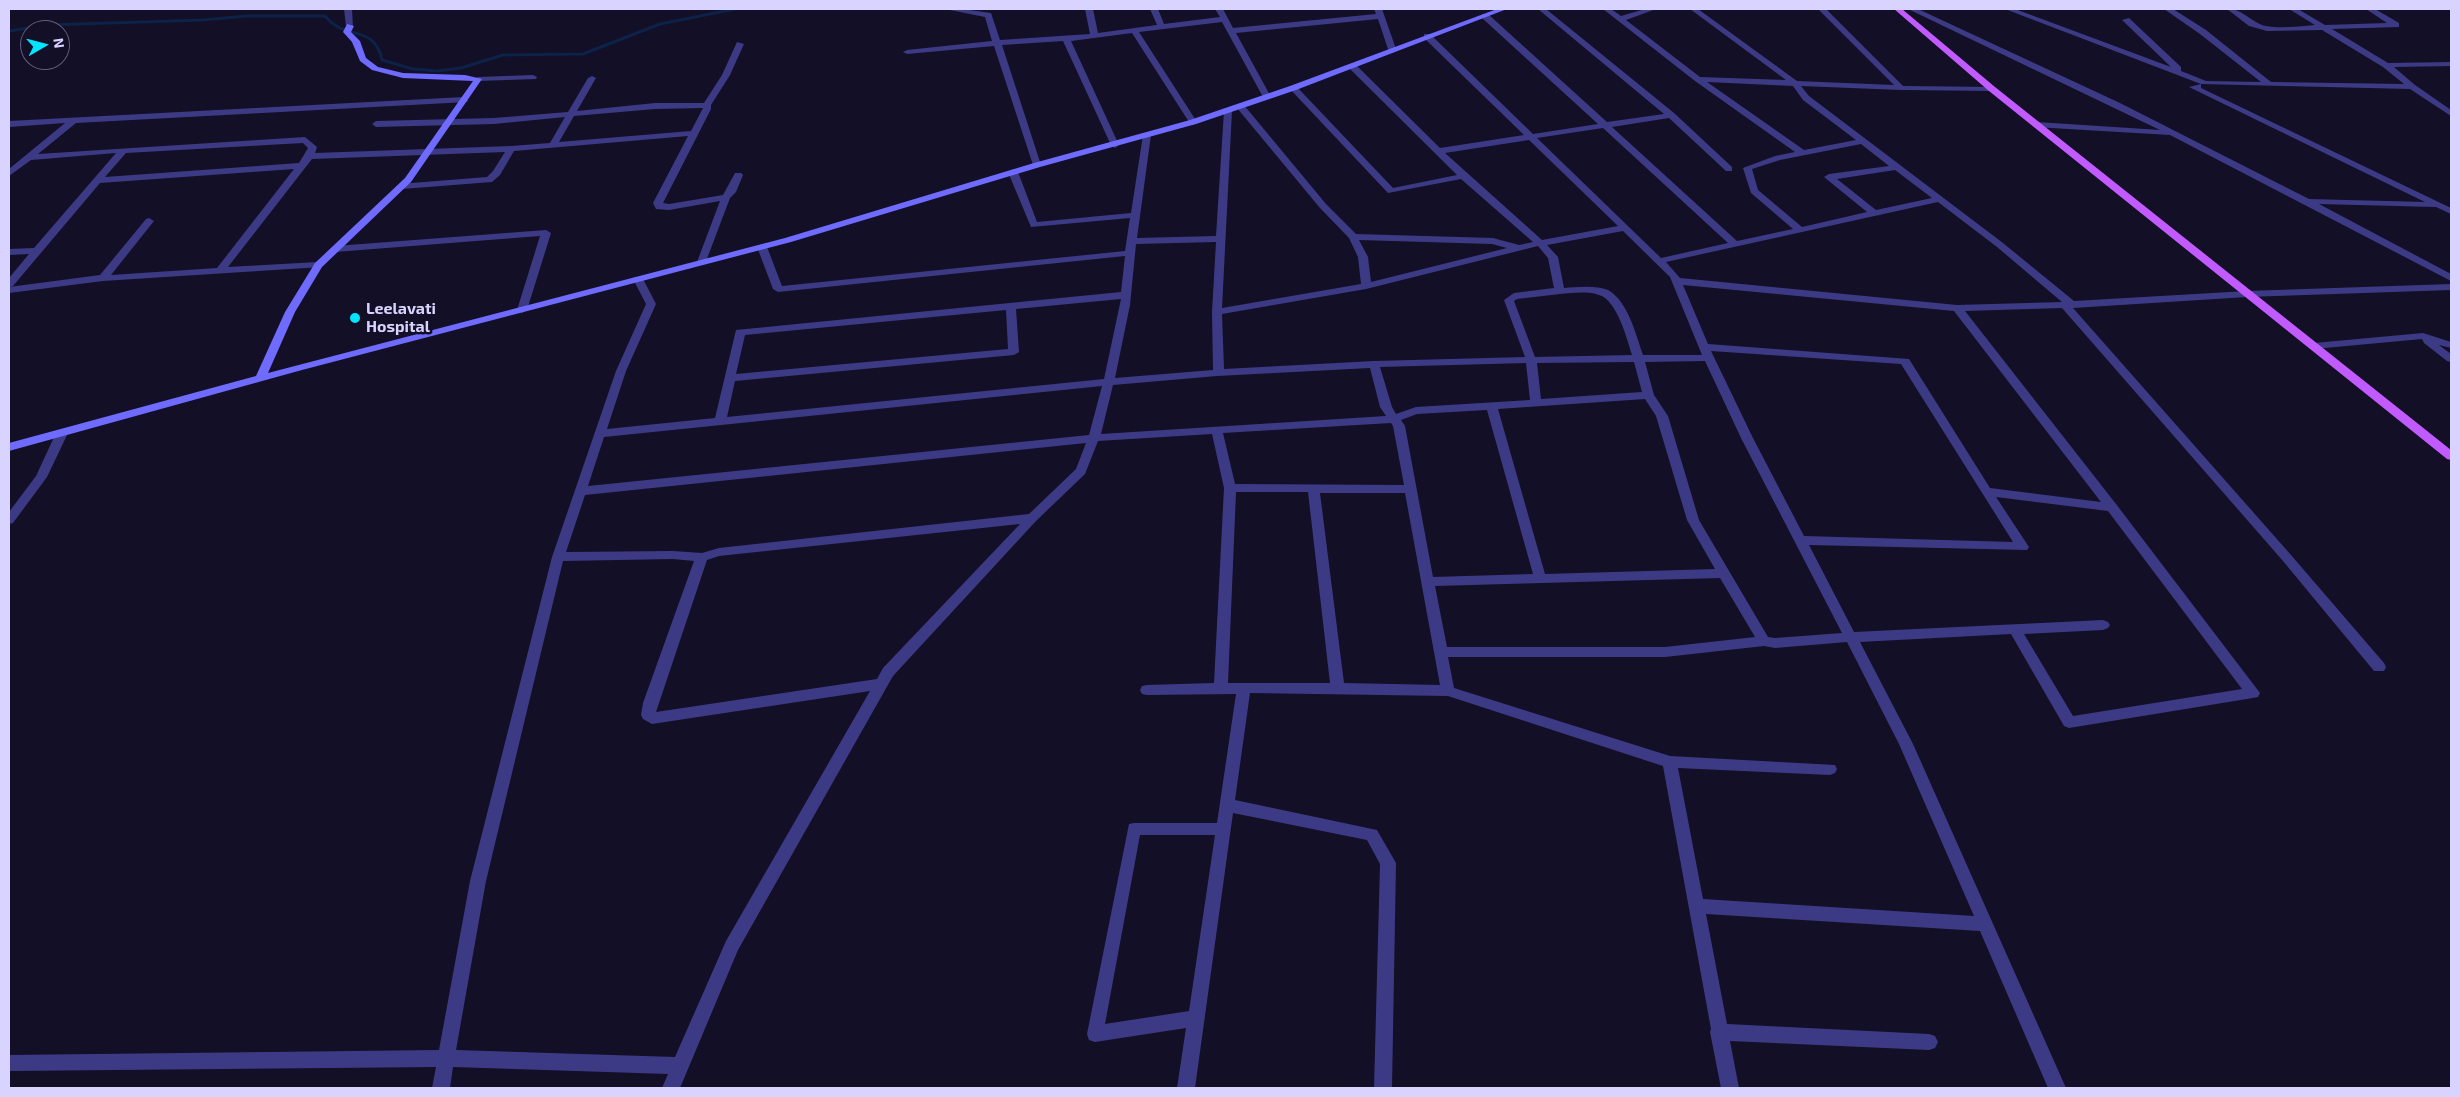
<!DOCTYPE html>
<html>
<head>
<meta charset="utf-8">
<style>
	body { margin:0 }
	#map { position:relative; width:2460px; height:1097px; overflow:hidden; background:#130f26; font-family:"Exo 2",sans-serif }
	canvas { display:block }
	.frame { position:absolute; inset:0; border:10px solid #d9d4ff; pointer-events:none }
	.north { position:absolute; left:20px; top:20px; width:50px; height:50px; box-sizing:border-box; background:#130f26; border:1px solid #625e7d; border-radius:50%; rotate:82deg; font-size:14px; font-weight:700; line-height:20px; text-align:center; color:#d9d4ff }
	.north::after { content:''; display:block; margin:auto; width:18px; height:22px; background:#00e5ff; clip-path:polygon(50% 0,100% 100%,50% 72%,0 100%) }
</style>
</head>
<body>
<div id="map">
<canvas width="2460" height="1097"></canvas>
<div class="frame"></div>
<div class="north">N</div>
</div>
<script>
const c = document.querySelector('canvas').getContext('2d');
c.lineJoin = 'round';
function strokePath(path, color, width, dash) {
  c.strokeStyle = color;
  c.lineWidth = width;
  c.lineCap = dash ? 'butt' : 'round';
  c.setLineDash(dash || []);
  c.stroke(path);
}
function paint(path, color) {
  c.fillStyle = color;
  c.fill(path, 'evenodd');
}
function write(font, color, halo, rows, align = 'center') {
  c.font = font + ' "Exo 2",sans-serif';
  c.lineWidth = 5;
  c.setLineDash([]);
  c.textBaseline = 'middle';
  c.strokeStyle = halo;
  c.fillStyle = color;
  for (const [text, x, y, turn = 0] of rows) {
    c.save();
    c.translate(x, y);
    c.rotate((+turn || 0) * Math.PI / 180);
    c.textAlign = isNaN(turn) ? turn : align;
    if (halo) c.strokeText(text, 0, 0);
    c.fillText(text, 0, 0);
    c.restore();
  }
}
const stream = new Path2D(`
	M9,31l39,-6 155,-5 43,-4h79c21,26 49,7 57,44l31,9 24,2 24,-3 42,-13 80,-1 77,-30 75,-15`);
const minor = new Path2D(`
	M945,9h17l29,4 9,27 90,-6 -5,-25h8l5,24 59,-8 -7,-16h8l6,15 56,-7 -5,-8h8l10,19 143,-14 -2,-5h8l14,40 -4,2 -4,-2 -10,-30 -142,14 35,64 -4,2 -4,-2 -41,-75 -83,10 58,90 -4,3 -4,-3 -57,-89 -61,8 48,104 -4,3 -4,-3 -48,-104 -61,4 39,120 -4,3 -4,-3 -39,-119 -87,8 -4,-2 4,-2 85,-9 -7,-24z
	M1538,9h8l128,104 58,54v4h-6l-57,-53 -57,9 125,114 56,-12 -42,-36 -8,-25 32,-12 20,-4 -100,-71 -92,-72h8l10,7 24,-7h11l-30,11 74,57 86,3 -96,-71h8l99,72 97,4 -76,-76h8l77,77 92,1 1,2 -4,2 -91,-1 -100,-4 8,10 194,147 71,58 173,-10 204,-7v6l-204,7 -174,11 218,247 93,108 2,4 -2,4h-10l-91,-110 -221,-253 -97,3 151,193 144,189 -2,4 -5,1 -184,30 -5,-2 -53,-92 -151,8 53,102 153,344h-18l-68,-157 -274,-17 21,110 202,10 6,2 3,6 -3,6 -6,2 -199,-9 9,47h-18l-11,-56 1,-3 -48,-263 -215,-70 -198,-3 -15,107 142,30 19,33 -4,225h-18l6,-224 -13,-24 -134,-27 -38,275h-18l9,-60 -91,14 -6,-2 -2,-6 42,-210 5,-1h83l19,-129 -89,1 -5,-1 -2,-4 2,-4 5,-1 67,-2 10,-195 -12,-54 -114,7 -13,33 -49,47 -143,155 -155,274 -58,138h-18l6,-14 -215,-7 -3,21h-18l4,-21 -427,4v-16l430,-5 31,-169 82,-324 64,-186 30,-67 -13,-25 1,-2h8l14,27 -30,67 -19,58 108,-11 21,-88 385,-38 4,-36 -347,36 -5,-3 -16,-42 5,-3 5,3 15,39 343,-35 5,-33 -99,9 -23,-55 5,-3 5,3 19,50 94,-9 12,-78 4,-3 4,3 -14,103 79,-2 8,-125 4,-3 4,3 -10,197 139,-24 -3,-27 -9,-19 -29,-30 -83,-100 -1,-2 4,-3 3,1 83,100 30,30 137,4 26,7 14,-3 -72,-63 -73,14 -99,-105 7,-2 97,102 64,-13 -108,-107v-4h6l85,84 84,-13 -100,-97v-4h6l103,100 65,-10 -116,-106v-4h6l119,108 57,-8zM1707,82l86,4 10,14 53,40 -52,10zM1603,128l125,115 -67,15 -124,-120zM1529,140l89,86 -76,14 -97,-87zM1861,144l28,22 -60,8 -5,3 43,35 -65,15 -44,-37 -6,-21 28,-9zM1895,170l37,28 -56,12 -39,-31zM1938,202l59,45 65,55 -105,3 -277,-27 -14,-16zM1623,231l47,46 32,78h-59c-7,-20 -15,-54 -35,-65 -12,-5 -31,-3 -44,-2l-6,-31 -11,-12zM1359,240l133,4 15,4 -136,34 -3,-25zM1216,242l-4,70 1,58 -98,8 15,-73 6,-61zM1538,246l10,12 6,30 -40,5 -10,7 21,57 -151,4 -150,8 -2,-55 144,-25zM1683,285l271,26 147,191 -111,-14 -81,-129 -201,-15zM1560,294c12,-1 28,-3 39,1 18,5 28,44 33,60l-97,2 -21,-56 3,-2zM1121,299l-17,80 -377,38 8,-36 279,-26 5,-3 -3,-43zM1006,310l2,39 -272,25 9,-39zM1711,351l190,13 112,178 -209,-6 -51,-98zM1705,361l36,77 101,195 -67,5 -7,-1 -69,-117 -31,-104 -14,-21 -9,-33zM1634,362l8,30 -101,7 -4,-36zM1526,363l4,37 -114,7 -20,7 -4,-7 -12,-40zM1370,368l10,39 6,9 -285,18 12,-49 104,-9zM1102,386l-13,49 -501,51 16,-49zM1645,399l11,17 31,104 28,49 -170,5 -47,-165zM1487,410l46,164 -100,3 -28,-151 -4,-6 16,-6zM1391,423l2,3 11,59 -169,-1 -12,-51zM1086,443l-10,26 -47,45 -310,34 -17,5 -29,-2 -107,1 19,-57zM1236,492h72l22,191h-102zM1320,493h85l35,192 -96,-2zM1996,497l112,14 134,178 -169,27 -49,-82 79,-4 5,-2 2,-3 -2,-3 -5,-2 -249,12 -45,-87 218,5 2,-3 -2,-3zM1020,524l-137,144 -6,11 -221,33 51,-152 12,-4zM673,559l21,2 -51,142 -2,12 2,4 9,5 218,-33 -144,250 -51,116 -219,-7 30,-169 77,-320zM1720,578l35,59 -90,10h-218l-12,-61zM1847,642l52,102 75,172 -271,-17 -25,-131 152,7 5,-2 2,-4 -2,-4 -165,-9 -216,-68 -6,-31h217l99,-11 11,2zM1140,835h75l-26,176 -84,13z
	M1908,9h10l202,94 189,96 116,3 -236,-115 12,-3 -196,-75h10l156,58 -49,-47 7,-2 52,49v4l25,10 55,1 -61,-48 -36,-25h9l33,21 65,52 133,2 -21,-17 -61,-37 -55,1 -18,-5 -22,-17c15,-1 25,14 39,17 15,3 34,0 49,-1l-26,-16h9l27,16 62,-2 -21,-14h9l24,14v4l-67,2 56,34 63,-1v4l-57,1 21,18 36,25v6l-41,-27 -209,-5v4l250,120v6l-15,-7 -117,-3 132,70v7l-281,-146 -136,-8 -1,-2 4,-3 123,8z
	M737,42l7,2 -14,31 -19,30v4l-48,94 6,1 54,-9 12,-22h6l2,2 -7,17 -6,6 -25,66h-6l-2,-2 23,-61 -51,9 -13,-1 -3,-6 35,-67 -174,15 -14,24 -8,7 -90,7 -3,-1v-4l88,-7 6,-6 12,-19 -193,7 -84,108 90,-5 3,1v4l-218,14 -94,12v-15l20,-24 -20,1v-6l25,-1 82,-95 -85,7 -22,16v-7l56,-46 -56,4v-6l455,-24 4,3 -1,2 -391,21 -38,31 267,-17 12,10 -2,6 196,-7 39,-3 15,-26 -71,7 -118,3 -4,-3 4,-3 118,-3 74,-6 20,-34 4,-2 4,2 -19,33 78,-8h49l18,-28zM703,108l-12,23 -132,11 15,-26 81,-7zM303,143l5,5 -9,15 -194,14 21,-24zM294,169l-77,99 -106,7 43,-54 -5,-3 -3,1 -46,56 -91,12 4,-1 87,-103z
	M533,75l4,2 -1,2 -58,2 -4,-2 4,-2z
	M546,230l5,3 -24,77 -5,3 -5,-3 23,-74 -205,16 -5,-3 5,-3z
	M2423,333l28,9v6l-12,-3 12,9v8l-4,-1 -23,-18 -2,-4 -108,10 -5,-3 5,-3z
	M62,429l6,4 -21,44 -34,46 -4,1v-12l27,-36 20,-43z`);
const tertiary = new Path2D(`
	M344,9h8l1,19 -7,-2z`);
const secondary = new Path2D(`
	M1497,9h10l-211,81 -100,34 -156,43 -249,75 -489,128 -293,81v-8l247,-67 29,-64 30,-49 90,-85 68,-97 -70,-3 -31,-8 -12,-9 -8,-19 -9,-10 4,-8 7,2 -3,6 9,9 6,17 12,9 25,6 62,2 17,4 -71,103 -89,85 -27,45 -27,61 517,-135 249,-75 156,-43 100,-34z`);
const primary = new Path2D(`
	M1894,9h8l93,78 456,363v10l-4,-1 -458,-368z`);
const markers = [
	[355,318,6,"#00e5ff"]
];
const poiNames = [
	["Leelavati",366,309],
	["Hospital",366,327]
];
strokePath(stream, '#0c2248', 3);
paint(minor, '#3d3a85');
paint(tertiary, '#3d3a85');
paint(secondary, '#6f6bff');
paint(primary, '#c25bff');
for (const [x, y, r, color] of markers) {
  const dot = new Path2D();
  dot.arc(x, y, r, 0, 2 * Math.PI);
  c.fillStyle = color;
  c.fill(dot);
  strokePath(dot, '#130f26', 2);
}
write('bold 16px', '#d9d4ff', '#130f26', poiNames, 'left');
</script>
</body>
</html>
